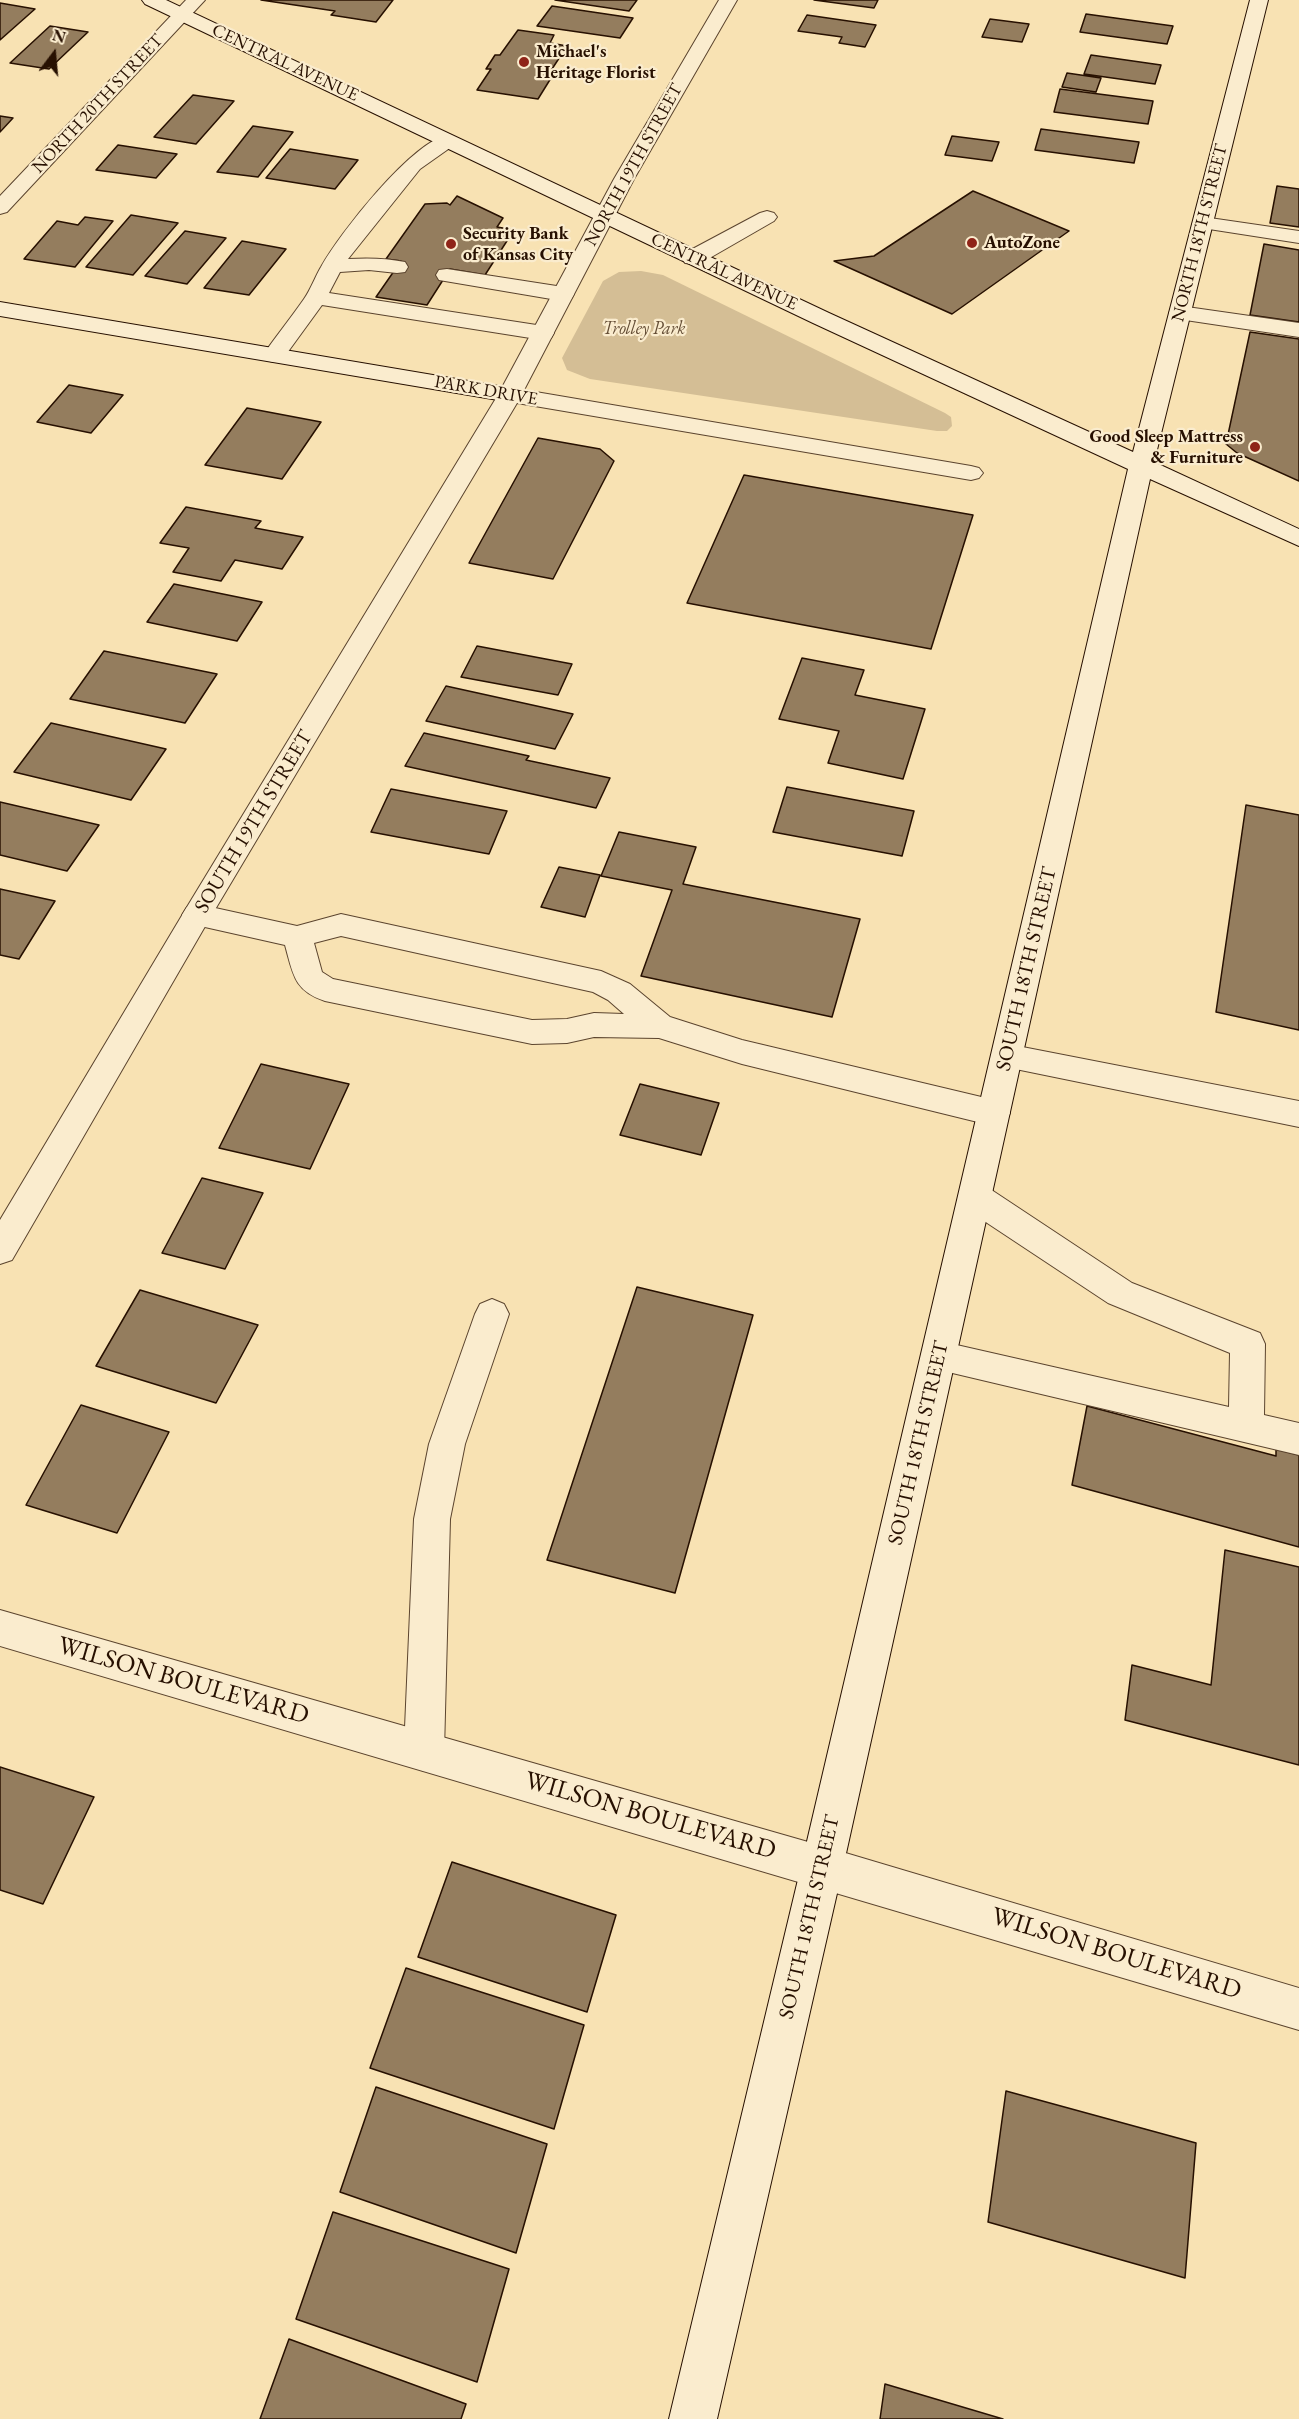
<!DOCTYPE html>
<html>
<head>
<meta charset="utf-8">
<style>
	body { margin:0 }
	#map { position:relative; width:1299px; height:2419px; overflow:hidden; background:#f8e2b3; font-family:"EB Garamond",serif }
	canvas { display:block }
	.north { position:absolute; left:24px; top:24px; width:60px; height:60px; -webkit-text-stroke:4px #faecce; paint-order:stroke; rotate:16deg; font-size:16px; font-weight:700; line-height:24px; text-align:center; color:#271001 }
	.north::after { content:''; display:block; margin:auto; width:21px; height:27px; background:#271001; clip-path:polygon(50% 0,100% 100%,50% 72%,0 100%) }
</style>
</head>
<body>
<div id="map">
<canvas width="1299" height="2419"></canvas>
<div class="north">N</div>
</div>
<script>
const c = document.querySelector('canvas').getContext('2d');
c.lineJoin = 'round';
function paint(path, color) {
  c.fillStyle = color;
  c.fill(path, 'evenodd');
}
function strokePath(path, color, width, dash) {
  c.strokeStyle = color;
  c.lineWidth = width;
  c.lineCap = dash ? 'butt' : 'round';
  c.setLineDash(dash || []);
  c.stroke(path);
}
function write(font, color, halo, rows, align = 'center') {
  c.font = font + ' "EB Garamond",serif';
  c.lineWidth = 4.5;
  c.setLineDash([]);
  c.textBaseline = 'middle';
  c.strokeStyle = halo;
  c.fillStyle = color;
  for (const [text, x, y, turn = 0] of rows) {
    c.save();
    c.translate(x, y);
    c.rotate((+turn || 0) * Math.PI / 180);
    c.textAlign = isNaN(turn) ? turn : align;
    if (halo) c.strokeText(text, 0, 0);
    c.fillText(text, 0, 0);
    c.restore();
  }
}
const green = new Path2D(`
	M641,271l22,4 282,138 6,4 1,9 -5,5h-10l-347,-52 -23,-9 -5,-12 41,-77 16,-9z`);
const building = new Path2D(`
	M261,0h132l-17,22 -45,-7 4,-4z
	M555,0h82l-8,11z
	M814,0h64l-4,8z
	M0,3l35,6 -35,31z
	M552,6l81,12 -13,20 -83,-12z
	M1086,14l87,12 -6,18 -87,-12z
	M807,15l69,10 -11,22 -26,-4 3,-6 -44,-6z
	M990,19l39,5 -7,18 -40,-5z
	M50,26l38,6 -39,37 -39,-6z
	M518,30l36,5 -4,8 17,3 -15,23 4,1 -18,29 -61,-9 14,-21h-5l9,-14h5z
	M1091,55l70,10 -6,19 -71,-10z
	M1067,73l34,5 -5,14 -34,-5z
	M1060,89l93,12 -5,23 -94,-12z
	M193,95l41,6 -38,43 -42,-7z
	M0,116l13,2 -13,14z
	M253,126l40,6 -35,45 -41,-5z
	M1041,129l98,13 -5,21 -99,-13z
	M952,136l47,6 -7,19 -47,-6z
	M118,145l59,9 -21,24 -60,-8z
	M290,149l68,11 -23,29 -69,-11z
	M1277,186l22,3v38l-29,-4z
	M973,191l96,40 -117,83 -118,-53 40,-5z
	M457,196l46,22 -6,9 17,3 -29,45 -35,-6 -23,36 -51,-8 25,-36 -15,-2 39,-55 22,-1 3,2z
	M131,215l47,8 -45,52 -47,-8z
	M85,217l28,4 -38,46 -51,-8 33,-38 21,4z
	M185,231l41,7 -39,46 -42,-8z
	M242,241l44,8 -37,46 -45,-7z
	M1264,244l35,6v72l-49,-7z
	M1250,332l49,7v142l-62,-28 -11,-9z
	M69,385l54,10 -32,38 -54,-11z
	M247,408l74,14 -39,57 -77,-14z
	M538,438l62,11 14,12 -61,118 -84,-16z
	M744,475l229,40 -42,134 -244,-46z
	M186,507l75,14 -6,7 48,9 -21,32 -47,-9 -14,21 -48,-9 16,-24 -29,-5z
	M174,584l88,18 -25,39 -90,-19z
	M477,646l95,18 -14,31 -97,-18z
	M104,651l113,23 -32,49 -115,-24z
	M802,658l62,12 -9,25 70,14 -22,70 -75,-16 11,-32 -60,-12z
	M446,686l127,28 -18,35 -129,-28z
	M51,723l115,26 -35,51 -117,-28z
	M424,733l105,23 -3,4 84,18 -14,30 -191,-42z
	M787,787l127,24 -12,45 -129,-24z
	M391,789l116,22 -18,43 -118,-22z
	M0,802l99,23 -32,46 -67,-16z
	M1246,805l53,10v215l-83,-18z
	M619,832l77,15 -13,37 177,35 -28,98 -191,-41 31,-86 -71,-14z
	M559,867l41,8 -15,42 -44,-10z
	M0,889l55,12 -36,58 -19,-4z
	M261,1064l88,20 -39,85 -91,-21z
	M640,1084l79,19 -18,52 -81,-20z
	M202,1178l61,15 -38,76 -63,-16z
	M637,1287l116,28 -78,278 -128,-33z
	M140,1290l118,35 -42,78 -120,-37z
	M81,1405l88,27 -52,101 -91,-28z
	M1087,1406l189,50v-7l23,6v92l-227,-62z
	M1225,1550l74,17v198l-174,-45 7,-55 79,20z
	M0,1767l94,30 -51,107 -43,-14z
	M452,1862l164,53 -29,97 -169,-55z
	M406,1968l178,57 -30,104 -184,-61z
	M376,2087l171,57 -31,109 -176,-61z
	M1006,2091l190,52 -11,135 -197,-56z
	M333,2212l176,57 -32,113 -181,-63z
	M289,2339l177,65 -5,15h-201z
	M885,2384l118,35h-123z`);
const lane = new Path2D(`
	M447,135l7,2 3,4 -3,4 -34,24 -72,90c19,-1 38,-1 57,3l3,5 -3,5 -8,1 -28,-3 -29,2 -11,21 214,33 8,2 3,5 -3,5 -8,2 -221,-35 -40,55 -8,2 -8,-2 -3,-5c13,-19 28,-37 41,-56 7,-10 11,-22 17,-32 19,-34 89,-123 126,-132z
	M767,211l7,2 3,4 -3,4 -73,42 -8,1 -8,-1 -3,-5 3,-5 75,-40z
	M1203,217l96,14v12l-103,-16 -3,-4 3,-4z
	M447,269l116,18 8,2 3,5 -3,5 -8,2 -124,-21 -3,-5 3,-5z
	M1180,306l119,17v14l-127,-19 -3,-5 3,-5z
	M197,904l100,22 44,-12 260,57 29,13 40,33 72,23 252,60 11,4 5,9 -5,9 -11,4 -252,-62 -83,-26 -65,-1 -27,6 -35,1 -207,-43c-31,-10 -32,-27 -40,-56l-98,-22 -5,-8 5,-8zM341,936l252,56 15,8 16,14 -30,-1 -27,6 -35,1 -199,-41 -11,-7 -8,-29z
	M1007,1044l292,57v26l-303,-62 -5,-9 5,-9z
	M975,1183l12,4 145,96 128,50 5,11 -1,71 35,8v32l-372,-88 -5,-11 5,-11 12,-4 290,66 1,-54 -122,-50 -145,-96 -4,-10 4,-10z
	M492,1299l12,5 5,10 -44,130 -15,75 -6,232 -6,14 -14,6 -14,-6 -6,-14 10,-232 15,-75 46,-130 5,-10z`);
const street = new Path2D(`
	M186,0h19l-198,212 -7,2v-18z
	M719,0h18l-103,179 -110,211 447,76 8,2 4,5 -4,5 -8,2 -454,-77 -310,520 -195,337 -12,4v-44l187,-313 311,-512 116,-216z
	M0,1610l822,236 477,142v42l-1299,-384z`);
const secondary = new Path2D(`
	M142,0h24l663,313 304,139 117,-452h18l-114,462 145,67v17l-149,-67 -307,1388 -126,552h-48l132,-552 327,-1398 -315,-146 -668,-319z
	M0,302l510,86 8,2 4,5 -4,5 -8,2 -510,-86z`);
const markers = [
	[524,62,6,"#8f2418"],
	[972,243,6,"#8f2418"],
	[451,244,6,"#8f2418"],
	[1255,447,6,"#8f2418"]
];
const farPoinames = [
	["Michael's",536,52],
	["Heritage Florist",536,73],
	["Security Bank",463,234],
	["of Kansas City",463,255],
	["AutoZone",984,243],
	["Good Sleep Mattress",1243,437,"right"],
	["& Furniture",1243,458,"right"]
];
const farStreetnames = [
	["CENTRAL AVENUE",285,63,25],
	["NORTH 20TH STREET",98,104,-47],
	["NORTH 19TH STREET",634,165,-61],
	["NORTH 18TH STREET",1200,233,-76],
	["CENTRAL AVENUE",724,272,25],
	["PARK DRIVE",486,391,10]
];
const farParknames = [
	["Trolley Park",644,329]
];
const streetNames = [
	["SOUTH 19TH STREET",254,822,-59],
	["SOUTH 18TH STREET",1027,969,-77],
	["SOUTH 18TH STREET",919,1443,-77],
	["SOUTH 18TH STREET",810,1917,-77]
];
const nearStreetnames = [
	["WILSON BOULEVARD",183,1681,16],
	["WILSON BOULEVARD",650,1816,16],
	["WILSON BOULEVARD",1116,1954,17]
];
paint(green, '#d4be95');
paint(building, '#947d5e');
strokePath(building, '#271001', 1.5);
strokePath(lane, '#5b442e', 2);
strokePath(street, '#5b442e', 2);
strokePath(secondary, '#271001', 2);
paint(lane, '#faecce');
paint(street, '#faecce');
paint(secondary, '#faecce');
for (const [x, y, r, color] of markers) {
  const dot = new Path2D();
  dot.arc(x, y, r, 0, 2 * Math.PI);
  c.fillStyle = color;
  c.fill(dot);
  strokePath(dot, '#faecce', 2);
}
write('bold 18px', '#271001', '#faecce', farPoinames, 'left');
write('18px', '#271001', '#faecce', farStreetnames);
write('italic 18px', '#644d35', '#faecce', farParknames);
write('21px', '#271001', '#faecce', streetNames);
write('26px', '#271001', '#faecce', nearStreetnames);
</script>
</body>
</html>
